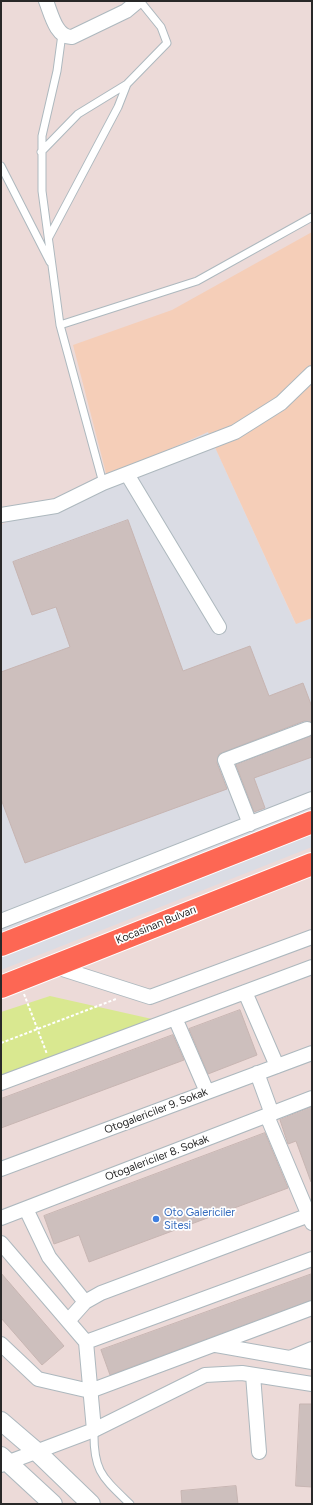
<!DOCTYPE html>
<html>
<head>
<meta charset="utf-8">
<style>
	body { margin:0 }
	#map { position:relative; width:313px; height:1505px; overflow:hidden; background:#ecdad8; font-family:Figtree,sans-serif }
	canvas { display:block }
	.frame { position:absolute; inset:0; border:2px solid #282828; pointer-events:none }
</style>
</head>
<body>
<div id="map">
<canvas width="313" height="1505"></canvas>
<div class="frame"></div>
</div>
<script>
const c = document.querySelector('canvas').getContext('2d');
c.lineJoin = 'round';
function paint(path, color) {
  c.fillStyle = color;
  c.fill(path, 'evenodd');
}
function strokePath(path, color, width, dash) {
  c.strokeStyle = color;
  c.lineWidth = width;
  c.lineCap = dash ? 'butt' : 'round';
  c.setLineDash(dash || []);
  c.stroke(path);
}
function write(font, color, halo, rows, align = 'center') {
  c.font = font + ' Figtree,sans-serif';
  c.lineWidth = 3.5;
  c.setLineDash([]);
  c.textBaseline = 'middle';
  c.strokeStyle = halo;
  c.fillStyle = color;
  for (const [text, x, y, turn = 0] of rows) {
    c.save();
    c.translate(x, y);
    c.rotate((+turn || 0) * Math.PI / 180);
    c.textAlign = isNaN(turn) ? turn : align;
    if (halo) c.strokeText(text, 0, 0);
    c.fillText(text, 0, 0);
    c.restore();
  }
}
const industrial = new Path2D(`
	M208,432l87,191 17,-5v229l-311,123v-445z`);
const green = new Path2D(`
	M50,996l102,23 -151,61v-68z`);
const sand = new Path2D(`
	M312,232v386l-16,6 -88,-192 -101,45 -34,-132 99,-35z`);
const building = new Path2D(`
	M128,520l55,151 67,-25 19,50 34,-13 9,24v15l-8,-1 -85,33 -2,9 10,26 -202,74 -24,-64v-127l69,-25 -14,-40 -24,8 -19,-53z
	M312,736v21l-58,21 11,30 -11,4 -18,-47z
	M240,1010l17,45 -49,19 -19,-45z
	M173,1035l11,25 -183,68v-29z
	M312,1107v75h-1l-15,-41 -8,3 -8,-24z
	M265,1133l23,55 -199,74 -10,-27 -25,9 -10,-28z
	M1,1273l63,73 -22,19 -41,-47z
	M312,1274v26l-202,75 -9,-25z
	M300,1404h12v83l-16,-1z
	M236,1486l2,18h-56l-1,-13z`);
const path = new Path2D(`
	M24,994l23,60
	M1,1043l115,-44`);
const service = new Path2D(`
	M62,34l-5,37 -15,65v55l18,134 43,158
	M41,152l37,-38 49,-30 40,-41 -6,-16 -21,-26
	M1,166l49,96
	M49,237l69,-130 9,-23
	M60,325l137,-44 115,-64
	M94,1430c-1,41 8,47 36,74`);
const minor = new Path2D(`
	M46,1c5,12 10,37 26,36l54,-26 12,-10
	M127,474l92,153
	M1,515l55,-9 47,-23 132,-51 46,-29 31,-30
	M250,824l-25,-64 82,-31
	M1,921l311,-122
	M53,966l97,31 162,-60
	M245,992l32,74
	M175,1018l32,74
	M257,1073l15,41
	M1,1083l311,-116
	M267,1116l45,107
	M1,1169l311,-116
	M26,1209l23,48 36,45
	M1,1218l311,-120
	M1,1243l85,99
	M68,1321l17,-19 16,-9 211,-79
	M86,1342l226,-83
	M86,1342l8,88
	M1,1344l37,35 52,12 222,-83
	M216,1345l96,17
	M290,1358l22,-9
	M253,1375l6,77
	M1,1465l93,-35 111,-55 37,-2 70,11`);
const tertiary = new Path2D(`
	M1,1421l35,30 55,53
	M1,1456l52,48`);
const trunk = new Path2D(`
	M1,945l311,-123
	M1,987l311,-123`);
const markers = [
	[156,1219,4,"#3f7fe0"]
];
const streetNames = [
	["Kocasinan Bulvarı",156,925,-22],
	["Otogalericiler 9. Sokak",156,1111,-21],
	["Otogalericiler 8. Sokak",157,1158,-21]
];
const shopNames = [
	["Oto Galericiler",164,1213],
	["Sitesi",164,1226]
];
paint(industrial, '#dadce4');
paint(green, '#d9e890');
paint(sand, '#f5ceb8');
paint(building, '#cdbfbd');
strokePath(building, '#c7b5b2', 1);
strokePath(service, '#adb8be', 9);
strokePath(minor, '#adb8be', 16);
strokePath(tertiary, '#adb8be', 20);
strokePath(trunk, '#fff', 24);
strokePath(path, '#fff', 2, [3, 2]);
strokePath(service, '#fff', 7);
strokePath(minor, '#fff', 14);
strokePath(tertiary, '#fff', 18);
strokePath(trunk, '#fd6754', 22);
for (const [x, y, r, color] of markers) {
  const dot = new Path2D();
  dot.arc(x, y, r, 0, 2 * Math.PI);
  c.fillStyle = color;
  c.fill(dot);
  strokePath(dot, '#fff', 1.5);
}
write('11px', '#282828', '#fff', streetNames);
write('11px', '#366cbe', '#fff', shopNames, 'left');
</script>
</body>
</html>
